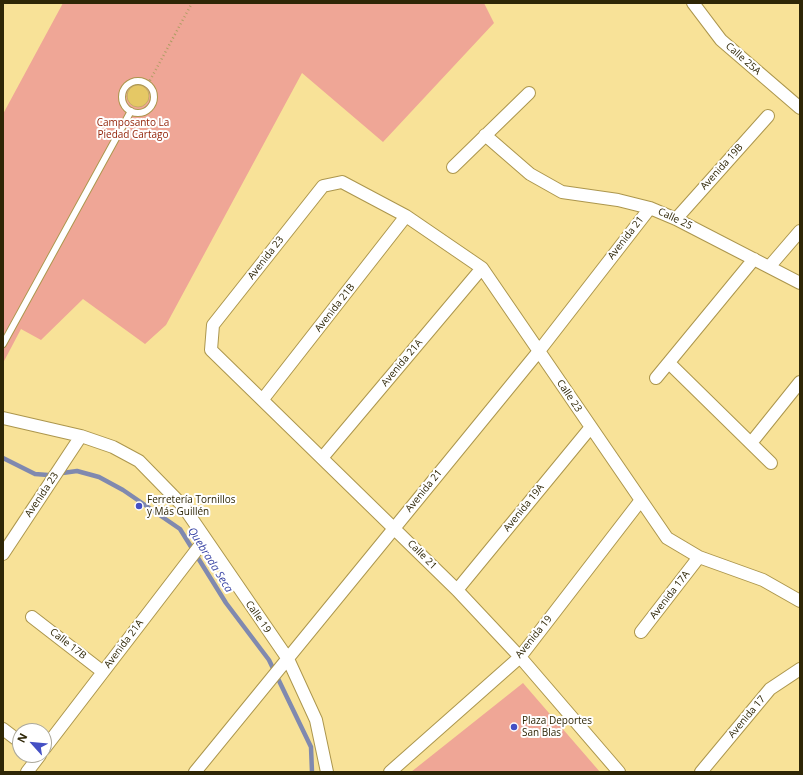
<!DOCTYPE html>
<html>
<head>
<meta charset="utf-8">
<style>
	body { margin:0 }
	#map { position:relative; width:803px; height:775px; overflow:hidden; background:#f8e298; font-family:"Open Sans",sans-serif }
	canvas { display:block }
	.frame { position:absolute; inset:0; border:4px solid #2e2606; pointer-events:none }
	.north { position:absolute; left:12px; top:723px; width:40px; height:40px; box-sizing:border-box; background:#fff; border:1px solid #aba89b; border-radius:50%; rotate:297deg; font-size:11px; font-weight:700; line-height:16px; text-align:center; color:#2e2606 }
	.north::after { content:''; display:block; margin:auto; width:14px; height:18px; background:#4450c4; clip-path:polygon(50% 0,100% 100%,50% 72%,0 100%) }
</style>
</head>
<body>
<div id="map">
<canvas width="803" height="775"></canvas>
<div class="frame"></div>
<div class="north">N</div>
</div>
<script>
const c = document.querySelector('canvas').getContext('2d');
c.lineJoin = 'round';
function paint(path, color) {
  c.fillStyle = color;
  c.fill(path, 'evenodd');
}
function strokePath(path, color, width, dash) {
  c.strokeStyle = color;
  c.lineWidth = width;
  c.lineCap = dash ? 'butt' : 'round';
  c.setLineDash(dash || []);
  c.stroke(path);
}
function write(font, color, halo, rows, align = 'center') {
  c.font = font + ' "Open Sans",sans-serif';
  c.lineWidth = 4;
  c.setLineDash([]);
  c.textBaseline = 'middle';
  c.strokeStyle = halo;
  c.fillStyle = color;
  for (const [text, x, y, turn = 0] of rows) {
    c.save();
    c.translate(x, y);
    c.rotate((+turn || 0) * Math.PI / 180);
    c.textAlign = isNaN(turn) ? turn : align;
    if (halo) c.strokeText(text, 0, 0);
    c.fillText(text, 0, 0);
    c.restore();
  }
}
const green = new Path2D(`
	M63,3h421l10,20 -111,119 -81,-69 -136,252 -21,19 -62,-45 -42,41 -20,-11 -18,34v-249z
	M523,683l77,89h-189z`);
const stream = new Path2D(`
	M3,458l32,16 13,1 29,-4 22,6 24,13 57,39 46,74 43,57 42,87 1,25`);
const building = new Path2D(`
	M127 96a11 11 0 1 1 22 0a11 11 0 1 1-22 0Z`);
const path = new Path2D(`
	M148,84l44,-81`);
const lane = new Path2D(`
	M122 97a16 16 0 1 1 32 0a16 16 0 1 1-32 0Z
	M3,344l128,-233`);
const street = new Path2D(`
	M693,3l28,37 79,68
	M485,135l45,39 32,18 56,8 32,8 26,11 124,64
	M453,167l76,-74
	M676,219l92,-103
	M769,267l31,-36
	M669,363l102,100
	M656,378l98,-119
	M263,399l143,-183
	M3,418l78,18 32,11 26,14 44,45 105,153 28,61 11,52
	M751,443l49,-61
	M322,458l160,-190
	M3,554l78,-118
	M457,590l134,-163
	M32,617l71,55
	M641,632l58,-75
	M3,729l17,13
	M44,749l161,-210
	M27,772l13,-17
	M195,772l344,-421 111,-143
	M390,772l130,-115 121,-157
	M619,772l-99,-115 -63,-67 -246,-240 2,-25 110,-139 19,-4 64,34 76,52 185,270 32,19 64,23 37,21
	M701,772l69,-83 30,-20`);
const markers = [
	[139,506,4,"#4450c4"],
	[514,727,4,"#4450c4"]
];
const streetNames = [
	["Calle 25A",743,59,41],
	["Avenida 19B",722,167,-48],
	["Calle 25",675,219,25],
	["Avenida 21",626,238,-52],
	["Avenida 23",266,258,-52],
	["Avenida 21B",335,308,-52],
	["Avenida 21A",402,363,-50],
	["Calle 23",569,396,56],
	["Avenida 21",424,491,-51],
	["Avenida 23",42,495,-56],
	["Avenida 19A",524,508,-51],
	["Calle 21",422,555,45],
	["Avenida 17A",670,595,-52],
	["Calle 19",258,617,55],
	["Avenida 19",534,637,-51],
	["Calle 17B",68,644,38],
	["Avenida 21A",124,644,-53],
	["Avenida 17",747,717,-50]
];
const parkNames = [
	["Camposanto La",133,123],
	["Piedad Cartago",133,135]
];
const poiNames = [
	["Ferretería Tornillos",147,500],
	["y Más Guillén",147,512],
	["Plaza Deportes",522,721],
	["San Blas",522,733]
];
const waterNames = [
	["Quebrada Seca",210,560,58]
];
paint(green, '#efa696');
strokePath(stream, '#8089af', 4.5);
paint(building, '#e5c865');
strokePath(building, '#c5af66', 1);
strokePath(lane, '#ac964d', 8);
strokePath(street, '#ac964d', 14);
strokePath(path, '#ae9d63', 2.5, [1, 3]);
strokePath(lane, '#fff', 6);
strokePath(street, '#fff', 12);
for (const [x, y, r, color] of markers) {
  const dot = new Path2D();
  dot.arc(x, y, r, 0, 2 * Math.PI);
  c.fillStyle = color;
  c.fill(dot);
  strokePath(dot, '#fff', 1.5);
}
write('10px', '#2e2606', '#fff', streetNames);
write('10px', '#901e03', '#fff', parkNames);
write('10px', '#2e2606', '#fff', poiNames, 'left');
write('italic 11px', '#3944a4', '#fff', waterNames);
</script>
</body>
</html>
